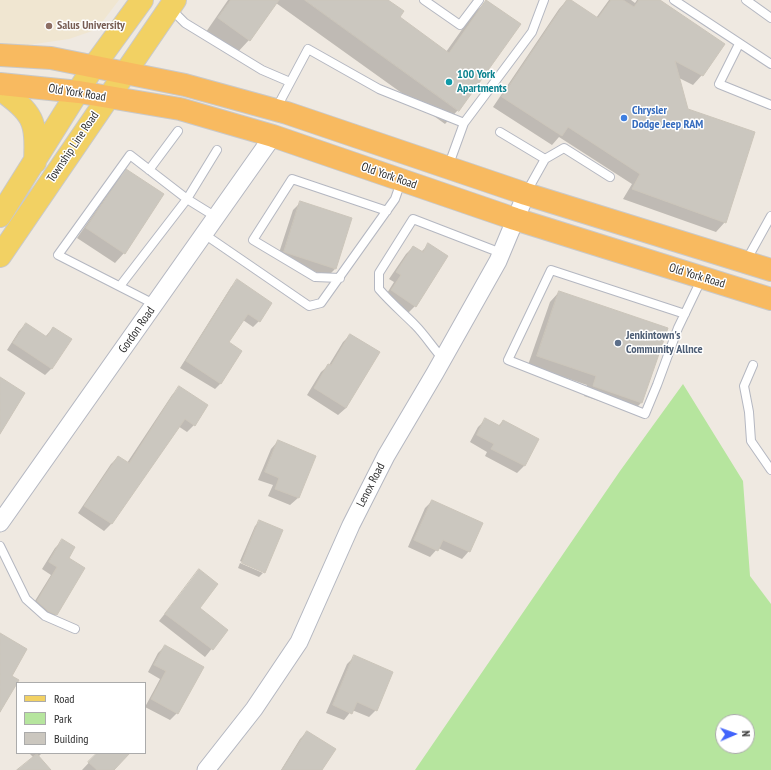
<!DOCTYPE html>
<html>
<head>
<meta charset="utf-8">
<style>
	body { margin:0 }
	#map { position:relative; width:771px; height:770px; overflow:hidden; background:#efe9e1; font-family:"PT Sans Narrow",sans-serif }
	canvas { display:block }
	.legend { position:absolute; left:16px; top:682px; width:130px; height:72px; box-sizing:border-box; background:#fff; border:1px solid #ababab; margin:0; padding:5px 7px; list-style:none; font-size:12px; color:#2e2e2e }
	.legend li { display:flex; align-items:center; gap:8px; height:20px }
	.legend b { width:20px; border:1px solid #ababab }
	.north { position:absolute; left:715px; top:714px; width:40px; height:40px; box-sizing:border-box; background:#fff; border:1px solid #ababab; border-radius:50%; rotate:88deg; font-size:11px; font-weight:700; line-height:16px; text-align:center; color:#2e2e2e }
	.north::after { content:''; display:block; margin:auto; width:14px; height:18px; background:#4264fb; clip-path:polygon(50% 0,100% 100%,50% 72%,0 100%) }
</style>
</head>
<body>
<div id="map">
<canvas width="771" height="770"></canvas>
<ul class="legend">
<li><b style="height:5px;background:#f2d163"></b>Road</li>
<li><b style="height:11px;background:#b6e59e"></b>Park</li>
<li><b style="height:11px;background:#cbc7bf"></b>Building</li>
</ul>
<div class="north">N</div>
</div>
<script>
const c = document.querySelector('canvas').getContext('2d');
c.lineJoin = 'round';
function paint(path, color) {
  c.fillStyle = color;
  c.fill(path, 'evenodd');
}
function strokePath(path, color, width, dash) {
  c.strokeStyle = color;
  c.lineWidth = width;
  c.lineCap = dash ? 'butt' : 'round';
  c.setLineDash(dash || []);
  c.stroke(path);
}
function write(font, color, halo, rows, align = 'center') {
  c.font = font + ' "PT Sans Narrow",sans-serif';
  c.lineWidth = 3;
  c.setLineDash([]);
  c.textBaseline = 'middle';
  c.strokeStyle = halo;
  c.fillStyle = color;
  for (const [text, x, y, turn = 0] of rows) {
    c.save();
    c.translate(x, y);
    c.rotate((+turn || 0) * Math.PI / 180);
    c.textAlign = isNaN(turn) ? turn : align;
    if (halo) c.strokeText(text, 0, 0);
    c.fillText(text, 0, 0);
    c.restore();
  }
}
const education = new Path2D(`
	M0,0h119l-16,21 -11,10 -23,8 -48,7h-21z`);
const green = new Path2D(`
	M683,384l60,97 7,95 21,28v166h-356l205,-299zM723,722h24v24h-24z`);
const shadow = new Path2D(`
	M228,0h158l12,18 48,34 27,-38 14,-13 -29,109 -13,14 -169,-121 -27,37 -13,14 -30,-22z
	M567,0l29,18 13,-18h22l4,3 2,-3h21l44,75 -9,10 -14,-7 8,32 38,112 -9,10 -93,-33 9,-15 -73,-47 -7,8 -59,-38 66,-98z
	M127,171l-3,82 -9,10 -38,-25 40,-58z
	M301,202l50,17 -16,50 -7,7 -51,-17 16,-49z
	M429,244l-14,62 -7,7 -24,-15 10,-16 -5,-3 17,-25 7,-7 8,5z
	M237,281l22,40 -6,6 -10,-7 -16,23 -6,40 -6,6 -35,-21 51,-81z
	M559,292l82,111 -9,9 -48,-16 3,-11 -59,-20 22,-63z
	M26,324l19,13 8,-9 -1,40 -7,7 -38,-25 12,-19z
	M350,335l-4,73 -8,7 -31,-20 14,-23 8,-7 14,-23z
	M180,388l14,37 -7,7 -9,-6 -67,98 -7,7 -26,-18 33,-49 7,-7 9,6 45,-68z
	M485,420l13,6 5,-5 35,19 -14,26 -7,7 -32,-17 2,-4 -17,-10 8,-15z
	M278,441l36,15 -16,42 -8,7 -22,-9 5,-11 -15,-5 13,-31z
	M432,501l37,50 -7,8 -24,-11 -8,9 -22,-10 17,-39z
	M260,521l4,51 -1,1v-2l-23,-10 15,-35z
	M62,541l5,17 -11,56 -8,8 -7,-4 -11,-9 21,-34 -9,-6 13,-21z
	M240,563l23,10 -4,4 -21,-9z
	M199,571l-1,37 29,22 -22,27 -46,-36z
	M165,646l12,67 -7,7 -25,-13 15,-28 -12,-7 10,-19z
	M354,657l22,53 -7,7 -17,-7 -8,10 -18,-7 21,-49z
	M307,732l13,38h-39l19,-31z
	M29,753h13l-4,4 11,13h-30l14,-13z
	M98,753h31l-17,17h-30z`);
const building = new Path2D(`
	M231,0h48l-29,41 -32,-23z
	M305,0h83l16,11 -4,6 49,36 37,-53 35,24 -62,87z
	M567,0h4l27,18 13,-18h12l11,7 5,-7h21l65,44 -22,32 -28,-15 13,48 67,23 -29,91 -94,-34 8,-15 -72,-47 -6,9 -60,-39z
	M126,169l38,25 -39,60 -39,-26z
	M300,201l52,17 -16,51 -52,-17z
	M428,243l20,13 -32,51 -25,-17 10,-15 -5,-3 17,-26 10,6z
	M237,279l35,24 -12,19 -12,-8 -19,28 13,9 -21,33 -35,-23z
	M559,291l109,37 -26,75 -49,-17 3,-10 -59,-20z
	M26,323l21,14 6,-10 19,12 -20,30 -39,-26z
	M350,334l30,18 -34,56 -32,-20 14,-24 3,1z
	M0,377l25,16 -25,41z
	M179,386l29,19 -13,21 -10,-7 -73,105 -28,-18 34,-50 11,7z
	M485,418l15,8 3,-6 36,19 -14,27 -34,-17 3,-5 -17,-9z
	M278,440l38,16 -17,42 -24,-9 4,-11 -14,-6z
	M432,500l51,23 -13,29 -27,-12 -5,11 -24,-11z
	M259,520l24,10 -18,43 -23,-10z
	M62,539l13,8 -6,11 16,10 -28,47 -9,-4 -11,-10 20,-34 -8,-5z
	M199,569l19,15 -18,24 28,22 -15,20 -48,-36z
	M0,633l27,16 -15,27 7,4 -19,32z
	M165,645l39,22 -26,47 -27,-15 15,-28 -12,-6z
	M354,655l39,17 -16,39 -20,-9 -5,12 -19,-9z
	M307,731l29,18 -14,21h-40z
	M97,753h33l-16,17h-17l-9,-8z
	M37,754l14,16h-34z`);
const service = new Path2D(`
	M424,0l36,25 19,-25
	M674,0l97,64
	M746,0l25,18
	M170,8l15,15 77,47 28,12
	M739,44l-20,40 52,21
	M276,109l32,-60 71,40 85,34 -16,44
	M464,123l68,-91 12,-32
	M500,132l45,27
	M149,170l29,-39
	M526,193l19,-34 19,-11 46,29
	M216,217l-29,-18 30,-49
	M204,234l105,72 12,-3 74,-104 6,-17
	M746,261l25,-45
	M340,278l-25,-1 -62,-37 39,-61 95,32
	M120,286l67,-87 -57,-44 -72,100 96,49
	M685,314l-134,-44 -43,90 137,54 12,-29 21,-57 24,-50
	M443,359c-10,-11 -18,-24 -28,-34 -12,-12 -25,-23 -36,-36v-16l34,-54 88,34
	M753,365l-9,21 5,26 2,29 20,29
	M0,546l26,53 19,17 30,13`);
const minor = new Path2D(`
	M0,523l273,-387
	M206,770l48,-61 45,-67 52,-117 35,-69 49,-83 63,-112 28,-67`);
const primary = new Path2D(`
	M0,89c33,25 37,30 35,73
	M0,216l94,-150 48,-66
	M0,256l175,-256`);
const trunk = new Path2D(`
	M0,55l51,3 134,27 102,28 239,81 245,76
	M0,84l79,8 101,17 93,27 242,83 256,80`);
const markers = [
	[49,26,4,"#8d6e63"],
	[449,82,4,"#0f9aa8"],
	[624,118,4,"#3f7fe0"],
	[618,343,4,"#5c6f8a"]
];
const educationNames = [
	["Salus University",57,26]
];
const cultureNames = [
	["100 York",457,75],
	["Apartments",457,89]
];
const streetNames = [
	["Old York Road",77,93,9],
	["Township Line Road",73,147,-56],
	["Old York Road",389,176,19],
	["Old York Road",697,276,17],
	["Gordon Road",137,330,-55],
	["Lenox Road",371,485,-63]
];
const shopNames = [
	["Chrysler",632,111],
	["Dodge Jeep RAM",632,125]
];
const serviceNames = [
	["Jenkintown's",626,336],
	["Community Allnce",626,350]
];
paint(education, '#f0e6d1');
paint(green, '#b6e59e');
paint(shadow, '#0003');
paint(building, '#cbc7bf');
strokePath(building, '#cbc5ba', 1);
strokePath(service, '#b4b7c1', 10);
strokePath(minor, '#b4b7c1', 19);
strokePath(primary, '#c9c9c9', 24);
strokePath(trunk, '#c9c9c9', 24);
strokePath(service, '#fff', 8);
strokePath(minor, '#fff', 17);
strokePath(primary, '#f2d163', 22);
strokePath(trunk, '#f8ba60', 22);
for (const [x, y, r, color] of markers) {
  const dot = new Path2D();
  dot.arc(x, y, r, 0, 2 * Math.PI);
  c.fillStyle = color;
  c.fill(dot);
  strokePath(dot, '#fff', 1.5);
}
write('bold 12px', '#785e54', '#fff', educationNames, 'left');
write('bold 12px', '#0d838f', '#fff', cultureNames, 'left');
write('12px', '#2e2e2e', '#fff', streetNames);
write('bold 12px', '#366cbe', '#fff', shopNames, 'left');
write('bold 12px', '#4e5e75', '#fff', serviceNames, 'left');
</script>
</body>
</html>
